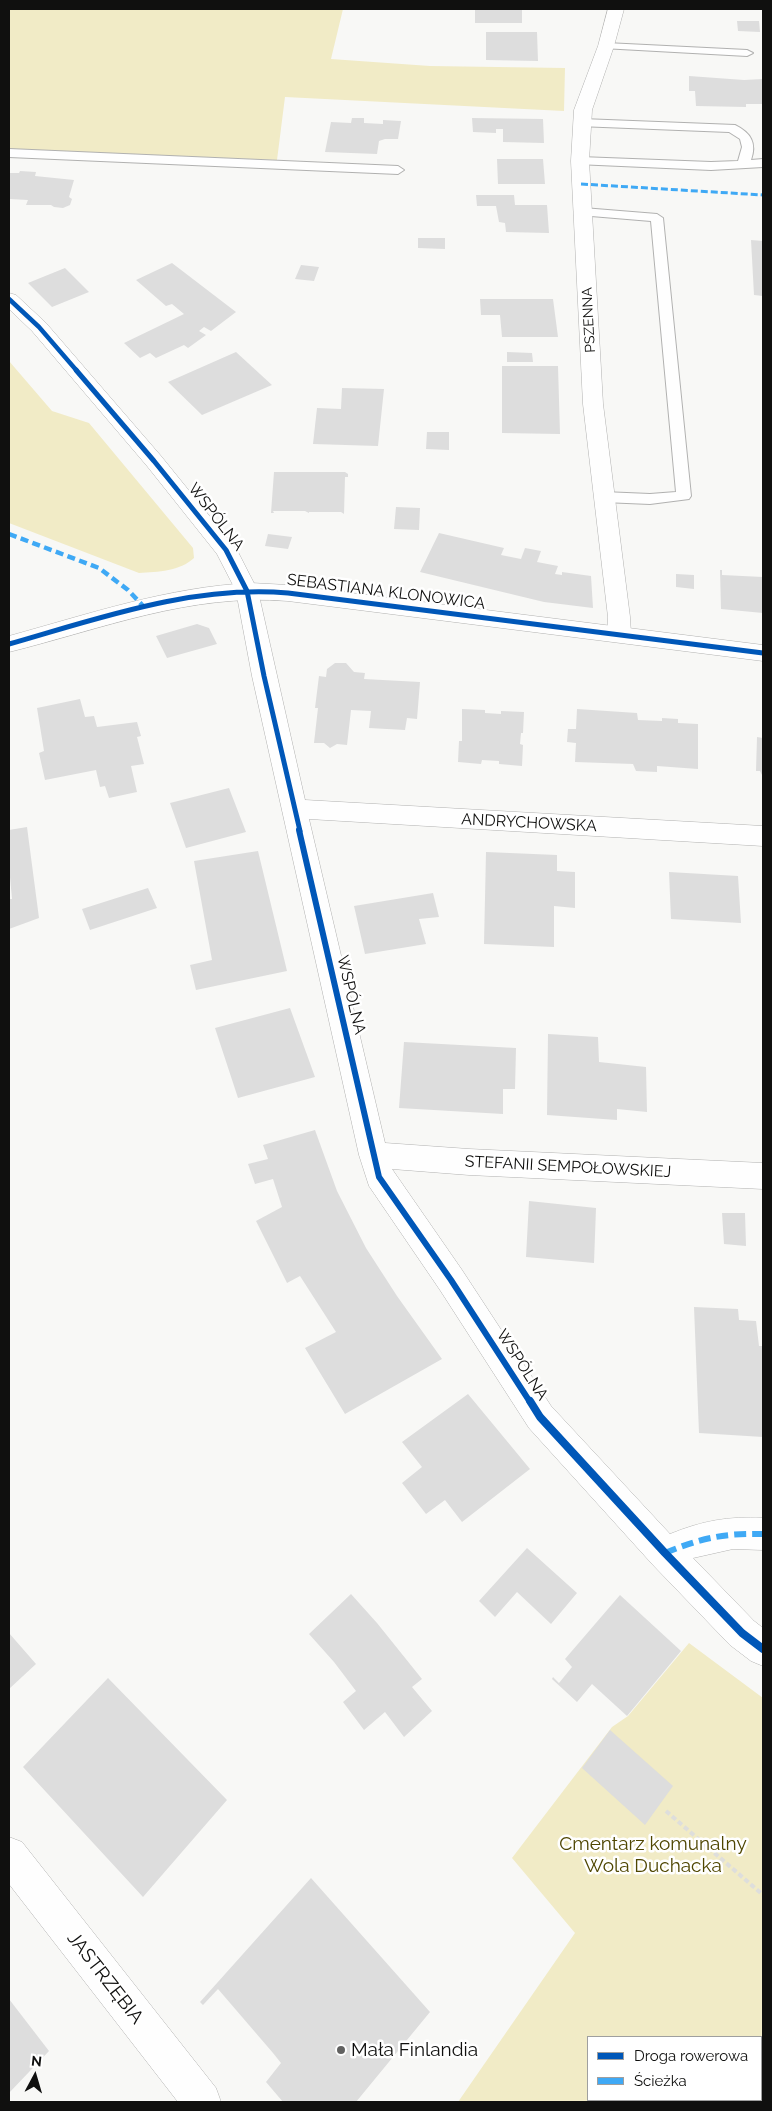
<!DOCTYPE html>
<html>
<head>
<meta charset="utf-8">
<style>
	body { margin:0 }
	#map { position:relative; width:772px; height:2111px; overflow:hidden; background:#f8f8f6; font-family:Raleway,sans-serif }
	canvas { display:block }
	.frame { position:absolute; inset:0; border:10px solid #10100f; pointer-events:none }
	.legend { position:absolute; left:587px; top:2036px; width:175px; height:65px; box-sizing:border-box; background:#fff; border:1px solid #9f9f9f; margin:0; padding:6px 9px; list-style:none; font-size:15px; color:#10100f }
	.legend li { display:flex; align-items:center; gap:10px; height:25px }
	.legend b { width:25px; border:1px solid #9f9f9f }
	.north { position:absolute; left:10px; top:2051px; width:50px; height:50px; -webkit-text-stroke:4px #fff; paint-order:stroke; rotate:6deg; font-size:14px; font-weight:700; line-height:20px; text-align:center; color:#10100f }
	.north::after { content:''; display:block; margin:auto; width:18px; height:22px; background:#10100f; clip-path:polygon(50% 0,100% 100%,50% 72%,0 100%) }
</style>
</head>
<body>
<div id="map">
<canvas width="772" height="2111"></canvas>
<div class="frame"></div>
<ul class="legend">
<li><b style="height:6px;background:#0057b8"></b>Droga rowerowa</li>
<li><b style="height:6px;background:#3fa9f5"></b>Ścieżka</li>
</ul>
<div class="north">N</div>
</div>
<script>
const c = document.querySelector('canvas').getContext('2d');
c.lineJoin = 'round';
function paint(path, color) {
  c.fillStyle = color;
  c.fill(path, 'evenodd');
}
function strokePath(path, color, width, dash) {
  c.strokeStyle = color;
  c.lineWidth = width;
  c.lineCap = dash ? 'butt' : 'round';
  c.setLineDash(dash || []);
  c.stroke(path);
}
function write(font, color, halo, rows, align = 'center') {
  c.font = font + ' Raleway,sans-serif';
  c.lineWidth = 5;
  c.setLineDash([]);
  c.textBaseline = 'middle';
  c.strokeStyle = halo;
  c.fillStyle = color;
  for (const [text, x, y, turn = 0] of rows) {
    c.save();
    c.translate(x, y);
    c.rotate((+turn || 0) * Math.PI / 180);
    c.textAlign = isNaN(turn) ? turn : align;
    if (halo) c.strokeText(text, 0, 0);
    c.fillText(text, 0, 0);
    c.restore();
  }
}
const green = new Path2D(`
	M9,9h334l-12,50 99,7 135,2 -1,43 -279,-14 -8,63 -268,-10z
	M9,361l43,50 37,12 104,125 1,10c-14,13 -36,14 -55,15l-130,-50z
	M689,1643l74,55v404h-305l117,-169 -63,-75 100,-131 16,-11zM588,2037h173v63h-173z`);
const building = new Path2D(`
	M475,9h47v14h-47z
	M737,21h22l1,11 -22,-1z
	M486,32h51l1,29 -52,-1z
	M689,76l55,4 19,-1v25h-17v3l-50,-1 -1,-15h-6z
	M352,118h12v5l19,1v-4l18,1 -3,18h-13l-6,2 -2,13 -52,-2 6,-30 20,1z
	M472,118l71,1 1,24 -41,-1v-13h-7v4l-23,-1z
	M497,159h46l2,25h-47z
	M20,171l16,1 -1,4 39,4 -5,17 3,2 -2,6 -7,3 -9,-1 -3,-2h-25l2,-5 -19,-1v-26h10z
	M476,195h38l1,10h32l2,28 -43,-1 -1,-9 -6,-1 -3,-16h-19z
	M418,238h27v11l-27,-1z
	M751,240l12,1v55l-9,-1z
	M172,263l64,49 -25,19 -7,-4 -5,4 7,4 -18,13 -4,-3 -28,13 -6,-5 -10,5 -16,-15 60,-29 -12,-10 -6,2 -30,-26z
	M301,265l18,2 -5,14 -19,-2z
	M65,268l24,24 -37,15 -24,-24z
	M480,299h73l5,38h-56l-2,-22h-19z
	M236,352l36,33 -70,30 -34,-33z
	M507,352l25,1 1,9h-26z
	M502,366h56l2,68 -58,-1z
	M342,388l42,1 -6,57 -65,-2 4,-36 24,1z
	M427,432h22v18l-23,-1z
	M274,472h71l3,2v3h-3l-1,37 -3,-2h-32v1l-4,-2h-32l1,2h-3z
	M396,507l24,1 -1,22 -25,-1z
	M439,533l65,15 -3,7 20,4 4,-11 16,3 -4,11 21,4 -3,8 7,1v-3l29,4 2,32 -49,-6 -124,-30z
	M268,534l24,3 -4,12 -23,-3z
	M720,570h2v5l41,2v36l-42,-4z
	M676,574l18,1v14l-18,-2z
	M197,624l12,4 8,16 -50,14 -11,-22z
	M335,663h11l8,9 11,1 -1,6 56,3 -3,37 -10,-1 -2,12 -36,-2 2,-17 -20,-1 -4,35 -10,-1 -7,4 -6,-5h-10l4,-35h-3l4,-32 7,1 1,-8z
	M80,699l5,18 9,-1 3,11 40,-5 4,14 -4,1 7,27 -13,2 6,26 -28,6 -4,-12 -5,1 -4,-17 -51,10 -6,-27 5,-2 -7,-43z
	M462,709l23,1v3l16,1v-3l23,1 -1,21h-2l-1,11 3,1 -1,21 -23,-2v-3l-17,-1 -1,4 -23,-2 1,-21h3z
	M577,709l60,4 1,7 24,1v-3l16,1v4l20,1v45l-41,-3v6l-21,-1 -3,-7 -58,-2 1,-19 -9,-1 1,-13h8z
	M757,737l6,1v39l-3,-6h-4z
	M229,788l17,44 -60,16 -16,-45z
	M27,827l12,91 -30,11v-30h3l-3,-33v-36z
	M258,851l29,120 -91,19 -6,-25 22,-5 -18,-99z
	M486,852l71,3v16l18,1v36l-21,-2v41l-70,-3z
	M669,872l69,4 3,47 -70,-4z
	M148,888l9,20 -67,22 -8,-21z
	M433,893l6,24 -20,2 7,25 -61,10 -11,-48z
	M290,1008l25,69 -77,21 -23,-70z
	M548,1034l50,3 1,25 47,5 1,45 -30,-3v11l-70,-5z
	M404,1042l112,6 -1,41h-12v25l-104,-6z
	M315,1130l22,61 29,57 31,48 45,63 -97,55 -40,-66 31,-16 -36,-56 -13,7 -31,-62 26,-14 -9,-28 -18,5 -7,-20 20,-5 -5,-14z
	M529,1201l67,7 -2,55 -68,-6z
	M722,1213h23l1,33 -22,-2z
	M694,1307l44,2 1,11 17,1 3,25h4v91l-64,-4z
	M468,1394l62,75 -68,53 -17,-22 -19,14 -24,-31 20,-16 -20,-25z
	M527,1548l50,45 -26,31 -34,-32 -22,25 -16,-16z
	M351,1594l26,29 45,56 -10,8 20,24 -28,26 -19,-25 -21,18 -21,-28 13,-11 -22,-29 -25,-28z
	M620,1595l61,56 -54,65 -35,-32 -15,18 -25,-23 1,-2 6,6 13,-16 -7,-8z
	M9,1633l27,31 -27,25z
	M108,1678l119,122 -84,97 -120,-130z
	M610,1730l63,56 -28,39 -63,-57z
	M311,1878l119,134 -74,90h-73l-17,-20 15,-19 -8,-10 -55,-64 -15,16 -3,-3z
	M9,1999l40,52 -40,42z`);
const path = new Path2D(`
	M666,1811l97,84
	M761,2082l2,-5
	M750,2102l2,-2`);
const service = new Path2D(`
	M606,43l141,7 6,3 -6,3 -145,-8 -2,-2 2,-2z
	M582,119l153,6c16,8 22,18 16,35l12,-1v8l-52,3 -135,-6 -2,-3 6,-4 131,5 27,-1 4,-14 -2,-8 -11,-7 -151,-6 -2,-3 2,-3z
	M9,149l389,17 6,4 -6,4 -389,-17z
	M583,208l74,6 6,4 28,278 -2,3 -39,5 -47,-2 -5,-2 -2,-3 2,-3 5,-2 47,2 26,-2 -25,-271 -72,-6 -2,-3z`);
const minor = new Path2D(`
	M608,9h16l-10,37 -22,64 -3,51 14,243 27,213 1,17 -4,6 -8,2 -8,-2 -4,-6 1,-17 -25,-213 -12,-243 3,-51 24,-64z
	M9,293l7,2 30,28 115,133 76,94 21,41 47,209 458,26v20l-454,-27 76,324 84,6 294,14v26l-294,-14 -77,-6 70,101 89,136 119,128c32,-13 58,-18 93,-16v32l-30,-1 -40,9 61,63 9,7v38l-12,-5 -21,-16 -77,-80 -124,-137 -89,-138 -71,-104 -10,-31 -107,-479 -16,-85 -19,-37 -70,-88 -115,-135 -23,-22z
	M9,1837l13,5 194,246 5,14h-43l-169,-218z`);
const tertiary = new Path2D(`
	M251,583l37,2 475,60v16l-475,-60c-98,-8 -186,28 -279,51v-16c80,-22 159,-49 242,-53z`);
const quietFar2 = new Path2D(`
	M581,184l182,11`);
const quietFar1 = new Path2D(`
	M9,534l90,34 29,22 16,17`);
const quiet = new Path2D(`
	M665,1553c36,-15 59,-20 98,-19`);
const cyclewayFar3 = new Path2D(`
	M9,299l30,28 38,44`);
const cyclewayFar2 = new Path2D(`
	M76,370l78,91 72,89 21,41 17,85 36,155
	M9,644c91,-26 183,-59 279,-51l475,60`);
const cyclewayFar1 = new Path2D(`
	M299,830l80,347 72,103 79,122`);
const cycleway = new Path2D(`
	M530,1401l10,16 125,136 77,80 21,16`);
const markers = [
	[341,2050,5,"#616160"]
];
const farStreetnames = [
	["PSZENNA",589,320,-93]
];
const streetNames = [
	["WSPÓLNA",216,517,52],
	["SEBASTIANA KLONOWICA",386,592,7],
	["ANDRYCHOWSKA",529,823,3],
	["WSPÓLNA",351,995,77],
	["STEFANII SEMPOŁOWSKIEJ",568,1167,3],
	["WSPÓLNA",522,1365,57]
];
const nearParknames = [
	["Cmentarz komunalny",653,1844],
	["Wola Duchacka",653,1866]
];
const nearStreetnames = [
	["JASTRZĘBIA",105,1978,52]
];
const nearPoinames = [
	["Mała Finlandia",351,2050]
];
paint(green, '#f1ebc6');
paint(building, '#ddd');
strokePath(service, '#b1b1b0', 2);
strokePath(minor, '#b1b1b0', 1);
strokePath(tertiary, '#b1b1b0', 1);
strokePath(path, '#dededc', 4, [5, 3]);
paint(service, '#fefefe');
paint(minor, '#fefefe');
paint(tertiary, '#fefefe');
strokePath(quietFar2, '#3fa9f5', 3, [7, 3]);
strokePath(quietFar1, '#3fa9f5', 4.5, [8, 4.5]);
strokePath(quiet, '#3fa9f5', 6, [12, 6]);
strokePath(cyclewayFar3, '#0057b8', 4.5);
strokePath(cyclewayFar2, '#0057b8', 5);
strokePath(cyclewayFar1, '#0057b8', 6);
strokePath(cycleway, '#0057b8', 8);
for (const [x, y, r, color] of markers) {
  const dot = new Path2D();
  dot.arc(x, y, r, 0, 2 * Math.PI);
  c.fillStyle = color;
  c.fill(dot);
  strokePath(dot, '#fff', 2);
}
write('14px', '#10100f', '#fff', farStreetnames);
write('16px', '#10100f', '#fff', streetNames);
write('19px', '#4f4600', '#fff', nearParknames);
write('19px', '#10100f', '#fff', nearStreetnames);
write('19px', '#10100f', '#fff', nearPoinames, 'left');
</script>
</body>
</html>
